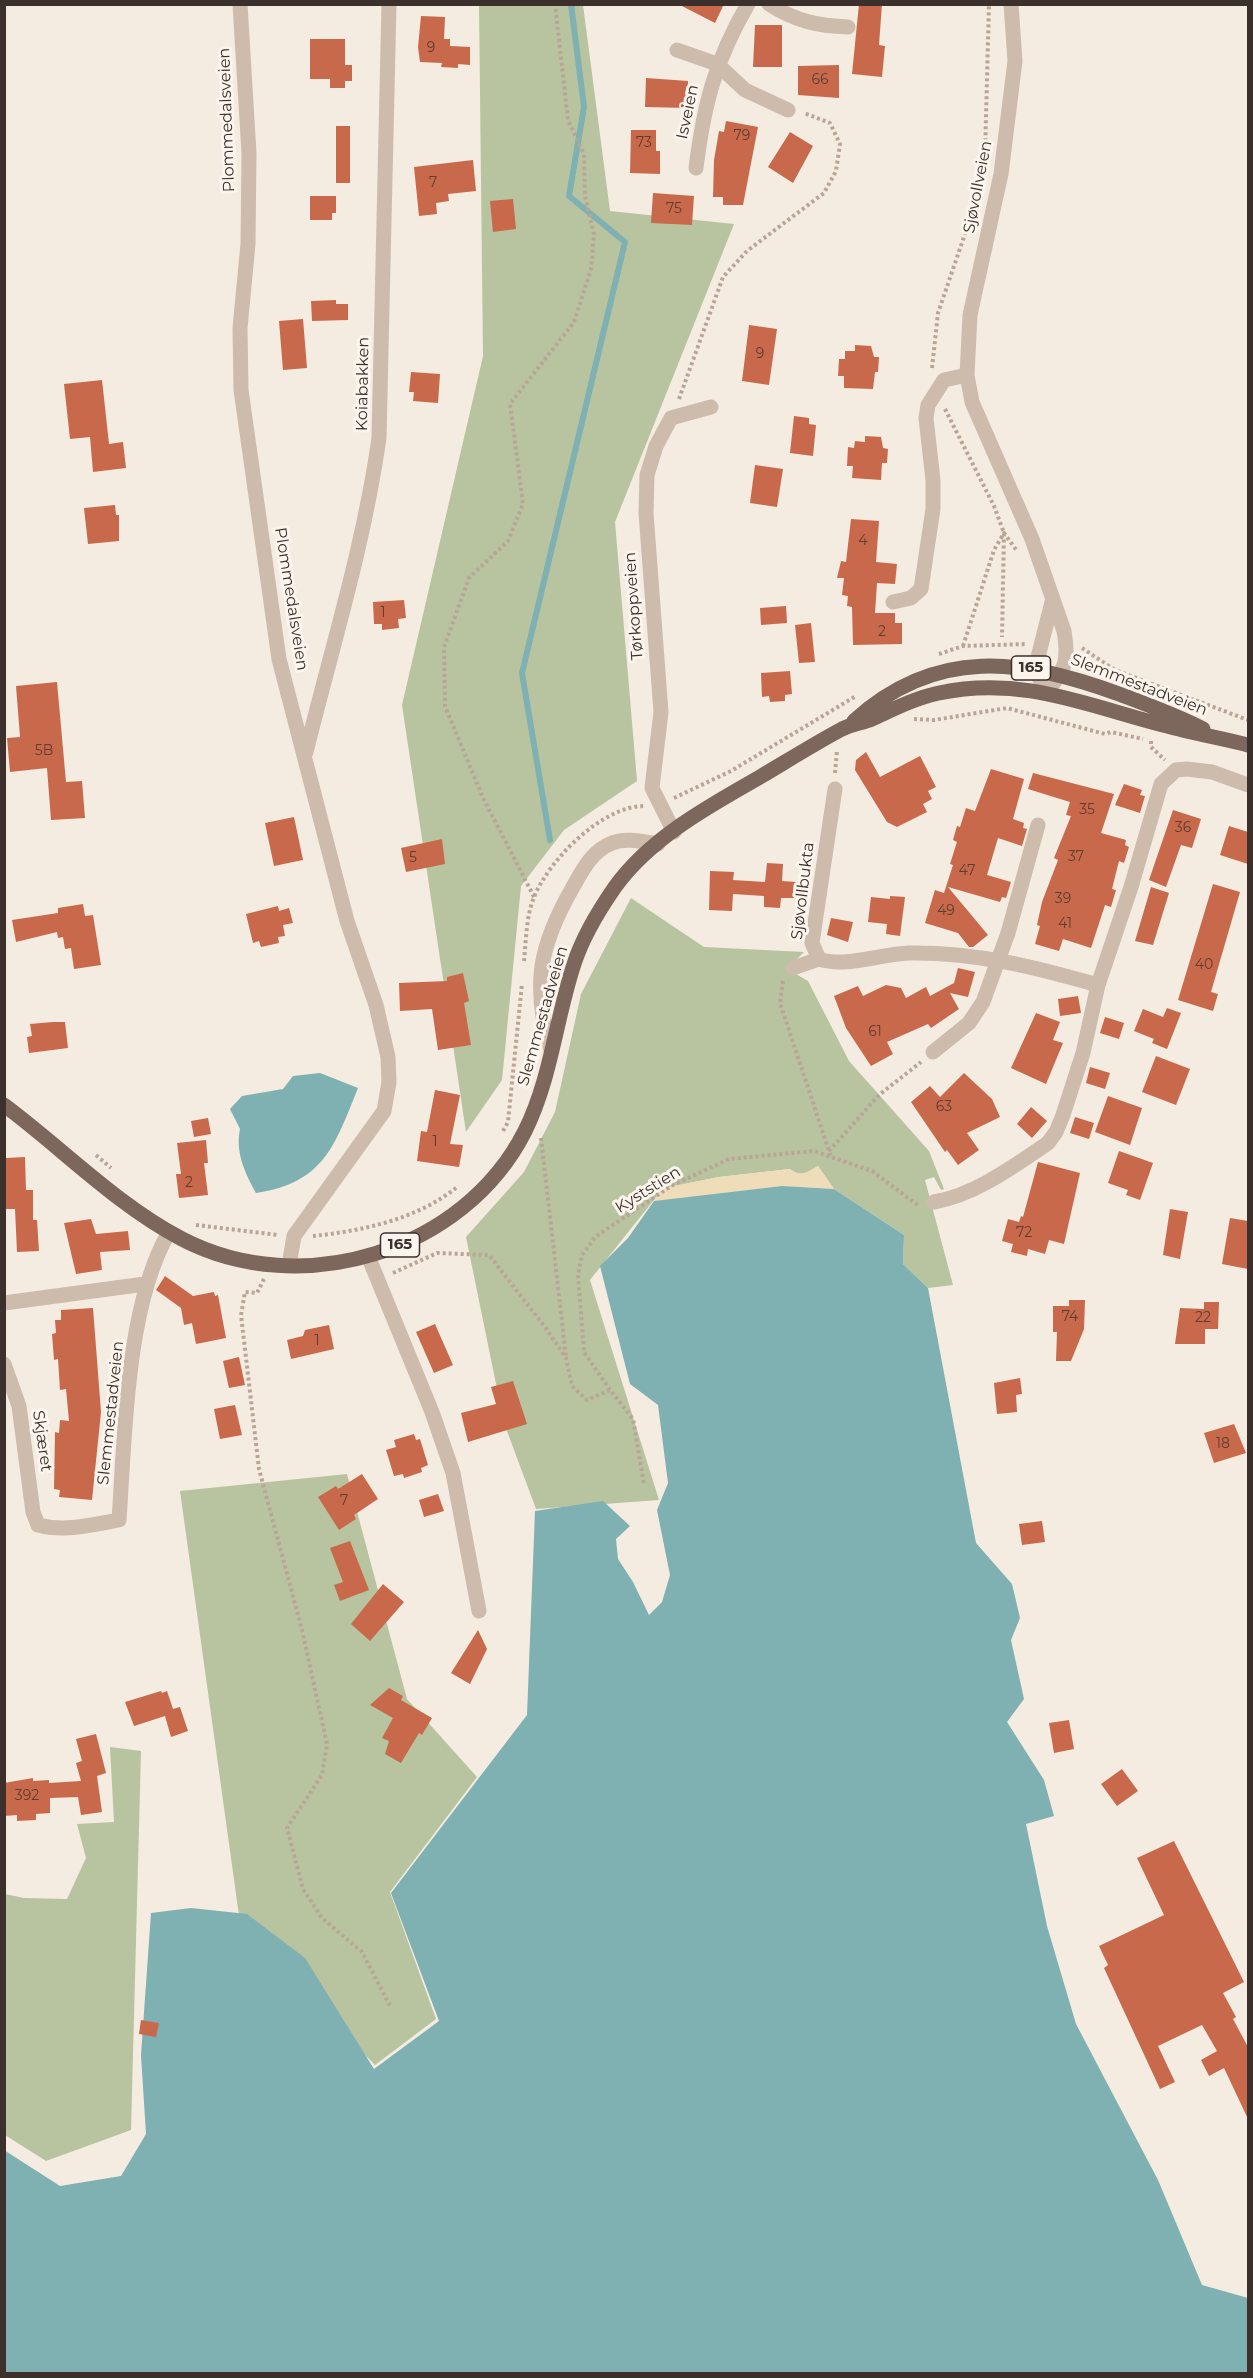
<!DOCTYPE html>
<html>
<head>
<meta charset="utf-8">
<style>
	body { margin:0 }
	#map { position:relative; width:1253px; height:2378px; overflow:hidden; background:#f4ebe1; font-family:Montserrat,sans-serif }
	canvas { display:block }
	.frame { position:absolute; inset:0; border:6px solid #3b302b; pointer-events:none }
</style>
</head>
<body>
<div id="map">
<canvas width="1253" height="2378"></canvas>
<div class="frame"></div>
</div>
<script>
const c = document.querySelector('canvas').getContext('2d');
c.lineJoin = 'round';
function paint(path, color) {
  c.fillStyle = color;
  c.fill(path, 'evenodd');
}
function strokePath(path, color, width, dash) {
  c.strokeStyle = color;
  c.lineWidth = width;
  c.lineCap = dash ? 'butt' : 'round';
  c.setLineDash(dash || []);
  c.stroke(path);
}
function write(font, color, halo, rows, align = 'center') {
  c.font = font + ' Montserrat,sans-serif';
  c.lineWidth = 6;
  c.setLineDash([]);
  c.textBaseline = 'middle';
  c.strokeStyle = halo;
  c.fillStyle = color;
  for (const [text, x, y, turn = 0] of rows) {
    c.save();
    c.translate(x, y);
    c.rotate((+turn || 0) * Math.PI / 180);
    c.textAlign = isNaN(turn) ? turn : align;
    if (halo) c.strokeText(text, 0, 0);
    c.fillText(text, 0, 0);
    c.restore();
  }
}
const green = new Path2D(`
	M479,5h104l27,206 124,13 -119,298 22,259 -73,49 -43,56 -19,194 -36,52 -64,-427 81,-349z
	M631,898l73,49 100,5 -17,17 21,12 41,80 80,90 15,38 -3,1 -7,-13 -9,3 28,105 -25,3 -25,-24 1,-29 -70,-46 -16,-23c-10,6 -18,12 -28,3l-71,8 -60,12 -2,7 -67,84 69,220 -123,9 -32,-86 -38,-186 58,-65 31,-60 26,-118z
	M347,1474l60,225 70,78 -87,115 46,127 -61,46 -125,-127 -8,-1 -62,-446z
	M110,1747l31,4 -10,379 -85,31 -41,-26v-241l19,4 43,1 19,-41 -9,-34 37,-2z`);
const sand = new Path2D(`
	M818,1166l16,23 -52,-3 -127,15 4,-12 60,-12 71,-8c10,9 18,3 28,-3z`);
const water = new Path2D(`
	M320,1073l38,15c-23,57 -34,95 -102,105 -11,-20 -21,-41 -16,-64l-10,-20 12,-13 41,-7 10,-13z
	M782,1186l52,3 70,46 -1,29 25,24 48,255 36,41 8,34 -9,22 13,59 -17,23 37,58 10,36 -28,8 21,102 29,98 82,156 44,105 46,13v75h-1243l-1,-223 56,36 61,-10 25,-42 -5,-79 10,-142 40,-5 56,6 58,44 69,111 65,-48 -48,-128 136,-178 8,-204 68,-10 27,25 -14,13 2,20 15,23 16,33 13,-13 8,-27 -13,-65 11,-27 -10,-78 -28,-21 -30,-118 28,-28 26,-37z`);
const stream = new Path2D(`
	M550,840l-28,-167 103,-431 -56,-46 15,-89 -13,-103`);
const building = new Path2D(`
	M678,4h46l-9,19z
	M859,4h23l-3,41 6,1 -3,31 -30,-3z
	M421,16l24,1 -1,22h6v7l20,1v18l-12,-1v4l-17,-1 1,-4 -22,-1 -2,-15z
	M755,25h27v42h-29z
	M310,39h35v26h7v16h-7v7h-15v-9h-20z
	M839,65v33l-41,-3v-29z
	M646,78l42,3 -1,27 -42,-1z
	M726,121l32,6 -15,78h-20v-8h-10l1,-37 5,-29 5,1z
	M336,126h14v57h-14z
	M631,130h25v21h4v23l-30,-1z
	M790,132l23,14 -20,37 -25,-16z
	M473,160l3,31 -28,3 1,7 -13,2 1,11 -18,2 -5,-49z
	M653,193l41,3 -2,29 -41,-2z
	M310,196h26v17h-4v7h-22z
	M513,199l3,30 -23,3 -3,-31z
	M336,300v4h12v16l-36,1 -1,-20z
	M303,319l4,49 -24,2 -4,-49z
	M749,325l28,4 -8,56 -27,-4z
	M855,345l16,1 3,11h5l-1,15h-3l-2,17 -29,-1v-12h-6l1,-17h6v-8h10z
	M411,372l29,2 -2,29 -25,-2 1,-9h-5z
	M102,380l7,64 14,-2 3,26 -33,4 -3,-35 -20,2 -6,-55z
	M794,416l15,2v6l7,1 -3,31 -23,-3z
	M865,436l16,1 2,11 5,1 -1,14h-5l-1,17 -29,-2 1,-12h-6l1,-19 6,1 1,-7 10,1z
	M755,465l28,4 -6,38 -27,-4z
	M115,505l1,10h3v26l-31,3 -4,-36z
	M851,519l28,2 -3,41 21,2 -2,20 -18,-1 -2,30h20v10h7v21l-49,1 -1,-38 -5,-1 1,-10 -6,-1 2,-17h-7l4,-17 5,1z
	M404,600l2,18 -8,1 1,9 -17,2v-6h-8l-1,-22z
	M786,606l1,17 -26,2 -1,-17z
	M811,623l4,39 -16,1 -4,-38z
	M790,671l2,23 -7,1v6l-15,1 -1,-6 -7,1 -1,-24z
	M57,682l9,100 16,-1 3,37 -34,2 -4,-52 -37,4 -3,-34 13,-1 -4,-51z
	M866,752l14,25 40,-21 16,31 -8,4 4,8 -9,5 4,8 -30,15 -10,-5 -32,-52 1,-10z
	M991,769l33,10 -11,40 11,4 -1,5 4,1 -5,17 -24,-8 -11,37 24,7 -5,16 -4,-1 -2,5 -52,-15 40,48 -15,12h-4l-11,-14 -33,-10 10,-33 9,3 9,-28 -3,-1 7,-22 -4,-2 4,-14 3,1 6,-19 9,3z
	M1033,773l81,21 -13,39 25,7 -1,5 4,2 -5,16 -5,-2 -7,28 4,1 -5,17 -6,-2 -14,43 -28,-9 -4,12 -24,-7 5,-18 -3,-1 5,-23 16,-42 -4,-2 17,-42 -5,-1 4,-13 -42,-13z
	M1124,784l18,6 -2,5 5,1 -5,17 -25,-8z
	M1173,810l28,9 -9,29 -11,-3 -15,42 -17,-7z
	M294,817l9,43 -29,6 -9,-43z
	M1229,826l19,6v32l-28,-9z
	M442,839l3,25 -39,8 -5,-24z
	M767,863l16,1 -1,17 14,1 -1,16h-14l-1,10 -16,-1v-11l-31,-2 -1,17 -23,-1 1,-39 24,1 -1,8 32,2z
	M1213,884l27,8 -29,100 7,2 -5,17 -35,-11z
	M1151,887l18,6 -16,52 -18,-4z
	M890,896l15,1 -5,39 -14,-2 1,-10 -19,-2 3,-25 19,2z
	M83,904l2,12 8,-1 8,50 -27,4 -3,-21 -6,1 -2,-12 -5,1 -1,-6 -41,10 -4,-22 46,-7v-5z
	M278,906l1,5 10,-3 4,15 -10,2 2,11 -7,1 1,6 -18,4 -2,-6 -6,2 -7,-29z
	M831,918l22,4 -5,20 -21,-7z
	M958,968l17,4 -7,25 -18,-4 9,16 -28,19 -3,-4 -41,18 6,12 -22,12 -25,-38 -12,-32 24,-10 5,10 23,-11 15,3 5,10 20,-11 4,9 24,-13z
	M463,973l6,28 -5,2 7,42 -33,5 -6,-41 -32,2 -1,-28 48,-2v-4z
	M1078,996l3,17 -21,3 -2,-17z
	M1167,1008l14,5 -14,36 -15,-6 2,-4 -20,-8 9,-22 20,8z
	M1036,1013l24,9 -7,18 10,3 -17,41 -35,-16z
	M1105,1017l19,6 -5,16 -19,-6z
	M53,1022h12l3,26 -39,5 -2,-16 5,-1 -2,-12z
	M1156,1056l34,13 -14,36 -34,-13z
	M1090,1067l20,6 -5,16 -19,-6z
	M964,1073l28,26 8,18 -33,16 12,17 -21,15 -11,-15 -2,2 -34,-50 19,-16 10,11z
	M435,1090l25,5 -10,49 13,1 -4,22 -42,-6 4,-30 6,1z
	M1108,1096l34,12 -12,37 -35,-13z
	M1031,1107l16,14 -15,17 -15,-14z
	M1075,1117l19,6 -5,16 -19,-6z
	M208,1118l3,16 -17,3 -3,-16z
	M206,1140l2,23h-4l4,32 -29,3 -3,-24h5l-4,-31z
	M1119,1151l34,12 -13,37 -14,-5 2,-5 -20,-7z
	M25,1157l1,33h7v30h4l2,31 -22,1 -2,-43h-9v-51z
	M1038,1162l42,11 -16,71 -15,-4 -4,14 -17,-5 -1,7 -16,-4 2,-8 -11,-3 6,-22 11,3 2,-6 2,1z
	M1170,1209l18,3 -8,47 -17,-4z
	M1230,1218l18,3v48l-26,-5z
	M91,1219l5,15 32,-3 2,19 -30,2 2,18 -26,4 -12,-51z
	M165,1276l28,20 21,-4 1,4 3,-1 8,43 -30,6 -4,-21 -8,2 -3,-17 -25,-18z
	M1069,1300h16l-1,29 -13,32h-15l1,-29h-4v-26h16z
	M1204,1302h15l-1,27h-13v15h-30l5,-36 24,1z
	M93,1308l8,104 -9,88 -33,-3 1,-7 -6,-1 1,-57 4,1 1,-13 9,1 -3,-32 -6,1 -2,-31 -4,1 -2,-26 4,-1 -1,-13h6v-10z
	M435,1324l18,41 -19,8 -18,-41z
	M329,1325l5,24 -43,10 -4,-19 16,-4 2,-6z
	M239,1357l6,28 -16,3 -6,-27z
	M1020,1378l2,16 -6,1 1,17 -20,2 -3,-31z
	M513,1381l14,43 -59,18 -7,-29 35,-9 -5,-17z
	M235,1405l7,30 -22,4 -6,-30z
	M1234,1424l12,29 -32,10 -10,-30z
	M414,1434l2,6 4,-1 8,26 -7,3 1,4 -18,6 -1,-4 -9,2 -8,-26 10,-3 -2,-7z
	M362,1474l16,25 -24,16 2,4 -17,11 -21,-33 18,-11 2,3z
	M438,1494l6,17 -20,6 -5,-17z
	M1042,1521l3,21 -23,3 -3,-21z
	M350,1541l19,49 -29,11 -6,-16 9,-3 -13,-34z
	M383,1584l21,18 -34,39 -19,-17z
	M478,1630l9,19 -17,35 -19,-11z
	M389,1688l14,8 -2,4 31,18 -10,17 -3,-2 -18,30 -16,-9 4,-13 -7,-3 11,-20 -23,-13z
	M161,1691l1,2 5,-2 6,18 7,-2 8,24 -17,6 -6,-21 -31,10 -9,-24z
	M1069,1720l5,29 -20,4 -5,-30z
	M96,1734l10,39 -9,3 5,36 -21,3 -3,-18 -28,1v15l-14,1v6l-19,1v-6l-13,1v-33l29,-5v3l16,-1v3l32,-2 -5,-18 6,-2 -6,-22z
	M1122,1769l16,22 -21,15 -16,-22z
	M1174,1841l70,141 -21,11 13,24 -3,2 15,28v72l-24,-51 -15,8 -8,-16 16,-9 -15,-26 -44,21 17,36 -15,7 -56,-121 4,-3 -9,-19 65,-31 -27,-57z
	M141,2020l18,3 -3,14 -17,-3z`);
const path = new Path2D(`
	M932,368l6,-55 29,-85 18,-74 4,-150
	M679,399l44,-122 24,-26 77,-58 12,-22 4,-27 -10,-21 -26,-10
	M945,409l49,97 10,27 -2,104
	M963,646l31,-96 10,-17 13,18
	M1082,648l33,22 133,50
	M939,654l24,-8 64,-2
	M914,719l20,1 73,-12 98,26 6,-2 32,7
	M1151,741v6l14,13
	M835,773l2,-22
	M674,798l57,-27 125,-75
	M534,897l-51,-99 -38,-92 -1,-59 25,-69 39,-37 15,-37 -13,-100 64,-82 17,-53 3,-35 -9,-38 -1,-42 -16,-34 -13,-116
	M524,961c2,-20 2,-44 10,-64 15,-37 68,-91 110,-91
	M783,981l-3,22 51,154
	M503,1131l5,-9 14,-138
	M541,1138l25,219
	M829,1151l50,-56 42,-33
	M96,1155l15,13
	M196,1225l82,10
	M313,1236c49,-5 105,-17 144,-49
	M393,1273l44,-20 52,2 56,72 21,31 6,28 15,14 23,-10 23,29 11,66
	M264,1279l-7,14 -12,-1 -4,23 18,154 43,161 25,114 -5,31 -35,53 16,61 19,29 40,34 28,54
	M610,1390l-26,-38 -6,-77 4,-20 13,-18 76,-51 58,-27 85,-8 58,20 47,35`);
const minor = new Path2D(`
	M240,4l9,149 -1,91 -8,84 1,62 38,269 68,262 29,84 12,52 1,25 -5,29 -90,125 -5,29
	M769,4c26,17 49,22 79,23
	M1011,4l4,57 -14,113 -31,141 -3,60 5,27 60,137 32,92c5,29 2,39 -18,61l-11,-23 17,-67
	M677,50l40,14 28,26 43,20
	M696,168c8,-64 19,-107 52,-164
	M893,602l18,-4 10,-9 12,-80v-29l-7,-62 2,-13 16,-25 23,-5
	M306,752c26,-105 58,-207 73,-314l10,-434
	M835,789l-23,154 7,16c27,9 61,-5 90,-6 68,-1 125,14 189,32
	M674,832l-22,-44 9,-76 -15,-199 1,-38 9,-29 15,-28 40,-11
	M793,968l26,-9
	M551,1050c-20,-65 -11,-106 22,-163 10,-18 19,-36 39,-44 14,-6 32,-1 46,1
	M933,1052l36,-29 14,-21 25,-69 30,-108
	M934,1202c41,-7 80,-36 114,-59l8,-11 7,-17 20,-62 15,-68 33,-98 30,-103 15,-14 11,-1 25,3 36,13
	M368,1256l64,156 21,61 26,138
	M4,1303l141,-19
	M4,1364l15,42 14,106 5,13c27,7 54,0 81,-5 6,-86 7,-214 50,-288`);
const major = new Path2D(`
	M854,721c82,-75 169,-62 265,-27 29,11 57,21 84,35
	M4,1105c59,44 113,100 178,134 119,62 282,13 343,-108 26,-52 31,-113 49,-167 9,-28 25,-54 41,-77 35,-49 94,-81 145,-110 27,-16 54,-33 82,-48 10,-5 20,-6 30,-10 22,-10 43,-21 67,-26 88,-19 157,17 240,36 23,6 46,10 69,16`);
const numberNames = [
	["9",431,48],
	["66",820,80],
	["79",742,136],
	["73",644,143],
	["7",433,183],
	["75",674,209],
	["9",760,354],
	["4",863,541],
	["1",383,613],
	["2",882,632],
	["5B",44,751],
	["35",1087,810],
	["36",1183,828],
	["37",1076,857],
	["5",413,858],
	["47",967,871],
	["39",1063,899],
	["49",946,911],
	["41",1065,924],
	["40",1204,965],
	["61",875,1032],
	["63",944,1107],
	["1",435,1142],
	["2",189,1183],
	["72",1024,1233],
	["74",1070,1317],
	["22",1203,1318],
	["1",317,1341],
	["18",1223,1444],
	["7",344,1501],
	["392",27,1796]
];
const shields = [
	[1031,668,39],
	[400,1245,39]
];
const shieldNames = [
	["165",1031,668],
	["165",400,1245]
];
const streetNames = [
	["Isveien",688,112,-78],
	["Plommedalsveien",227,120,-92],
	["Sjøvollveien",978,187,-79],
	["Koiabakken",363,384,-89],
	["Plommedalsveien",291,599,81],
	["Tørkoppveien",634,606,-94],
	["Slemmestadveien",1139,685,21],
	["Sjøvollbukta",803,891,-83],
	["Slemmestadveien",543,1016,-74],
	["Kyststien",648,1190,-32],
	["Slemmestadveien",111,1413,-84],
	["Skjæret",42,1441,82]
];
paint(green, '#b8c4a0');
paint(sand, '#efdcb8');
paint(water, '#7fb0b2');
strokePath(stream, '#7fb0b2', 6);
paint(building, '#c8694b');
strokePath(path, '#b9a596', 4, [3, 3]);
strokePath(minor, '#cdbbac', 15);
strokePath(major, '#7d675c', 15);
write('14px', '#5e3e33', null, numberNames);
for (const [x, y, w] of shields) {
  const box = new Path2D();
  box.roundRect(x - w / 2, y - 12, w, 24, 4.5);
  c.fillStyle = '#fbf5ee';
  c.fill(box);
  strokePath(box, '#3b302b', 1.5);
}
write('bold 15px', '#3b302b', null, shieldNames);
write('16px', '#3b302b', '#fbf5ee', streetNames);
</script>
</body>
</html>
